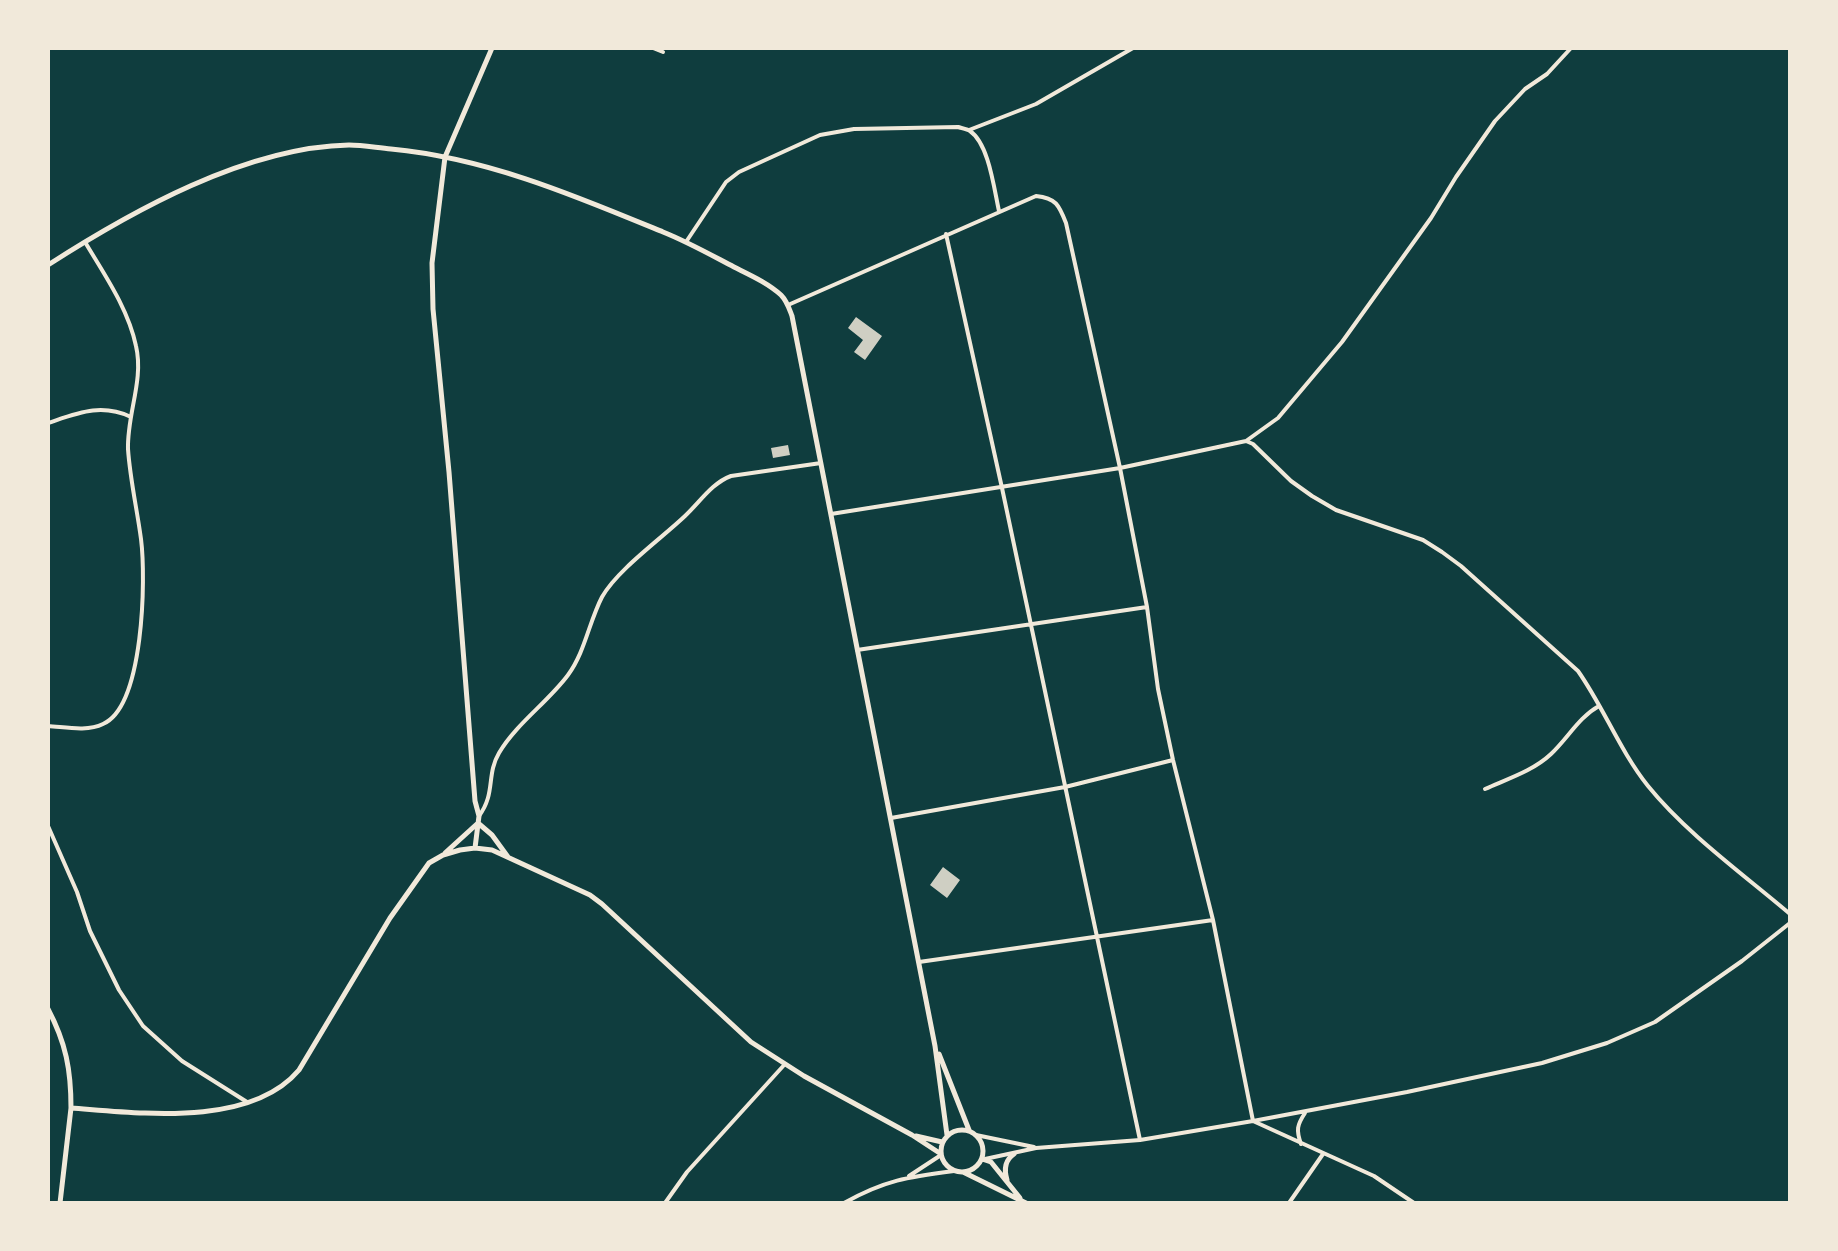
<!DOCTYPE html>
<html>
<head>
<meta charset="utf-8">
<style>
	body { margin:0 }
	#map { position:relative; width:1838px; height:1251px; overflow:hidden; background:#0f3d3e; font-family:Raleway,sans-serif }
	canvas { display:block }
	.frame { position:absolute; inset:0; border:50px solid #f1e9da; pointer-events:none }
</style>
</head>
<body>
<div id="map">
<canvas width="1838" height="1251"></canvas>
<div class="frame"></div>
</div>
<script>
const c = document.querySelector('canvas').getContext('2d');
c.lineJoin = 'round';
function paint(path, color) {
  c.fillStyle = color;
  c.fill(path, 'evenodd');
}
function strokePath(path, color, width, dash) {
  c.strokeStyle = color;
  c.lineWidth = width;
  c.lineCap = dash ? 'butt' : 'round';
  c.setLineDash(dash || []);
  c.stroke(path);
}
const building = new Path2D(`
	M856,317l26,19 -17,24 -11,-8 9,-12 -15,-12z
	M788,445l2,10 -17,3 -2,-10z
	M943,867l17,13 -13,18 -17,-13z`);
const minor = new Path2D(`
	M653,48l10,4
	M969,130l67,-26 97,-56
	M946,234l56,254 138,652
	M686,242l40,-60 13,-10 81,-37 34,-6 104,-2c3,1 10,2 12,4 19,13 24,58 29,80
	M788,305l248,-109c20,2 23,9 30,27l54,245 27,139 11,82 15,71 40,160 40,201 121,55 40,27
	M48,423c30,-10 53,-20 83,-6
	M1246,441l32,-23 64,-76 89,-124 25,-41 39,-56 30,-32 22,-15 24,-26
	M831,514l289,-46 126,-27 7,3 38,37 21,15 24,14 87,30 19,12 19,14 117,105c26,37 42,80 70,115 39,48 95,88 142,128
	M857,650l290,-43
	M48,726c17,1 39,6 55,-2 41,-18 43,-146 38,-185 -4,-30 -11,-60 -13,-90 -1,-35 16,-69 8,-103 -8,-38 -32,-72 -51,-104
	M1485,789c22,-10 48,-18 66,-35 17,-16 28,-37 48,-48
	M479,816c17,-23 7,-41 20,-63 17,-29 49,-51 69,-78 17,-23 21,-53 34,-78 15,-27 60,-59 83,-81 15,-14 27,-33 46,-40l90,-13
	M891,818l174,-31 108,-27
	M48,826l29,66 13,39 29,59 24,36 39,35 65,41
	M919,962l294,-42
	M976,1135l58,12
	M1301,1144c-5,-14 -4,-19 4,-31
	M985,1159l51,-11 104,-8 113,-19 154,-29 135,-29 65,-20 48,-21 87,-61 48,-38
	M909,1176l32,-21
	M665,1203l22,-31 98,-108
	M844,1203c41,-23 64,-26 110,-32
	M1289,1203l34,-49`);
const tertiary = new Path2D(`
	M48,265c84,-54 198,-118 301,-120 14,0 29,3 42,4 96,9 185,47 272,83 25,10 48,23 71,35 16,8 34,16 47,28 6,6 8,13 11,21l143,730 12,89
	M475,848l4,-32 -4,-15 -26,-329 -16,-163 -1,-46 13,-106 47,-109
	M445,853l33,-30 14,12 16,22
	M48,1009c18,34 23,61 23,99
	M939,1054l30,76
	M941 1151a21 21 0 1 1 42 0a21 21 0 1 1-42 0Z
	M916,1136l26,6
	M982,1159l9,3 29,36
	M963,1172l63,31
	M1007,1180c-3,-10 -2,-20 7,-26
	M60,1203l11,-95c68,5 179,20 228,-38l91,-152 39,-55 14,-8 17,-5 15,-2 17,2 98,45 12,9 149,138 53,34 108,59 29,19`);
paint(building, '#cfcfc3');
strokePath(minor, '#f1e9da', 4);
strokePath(tertiary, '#f1e9da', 5);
</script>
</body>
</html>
